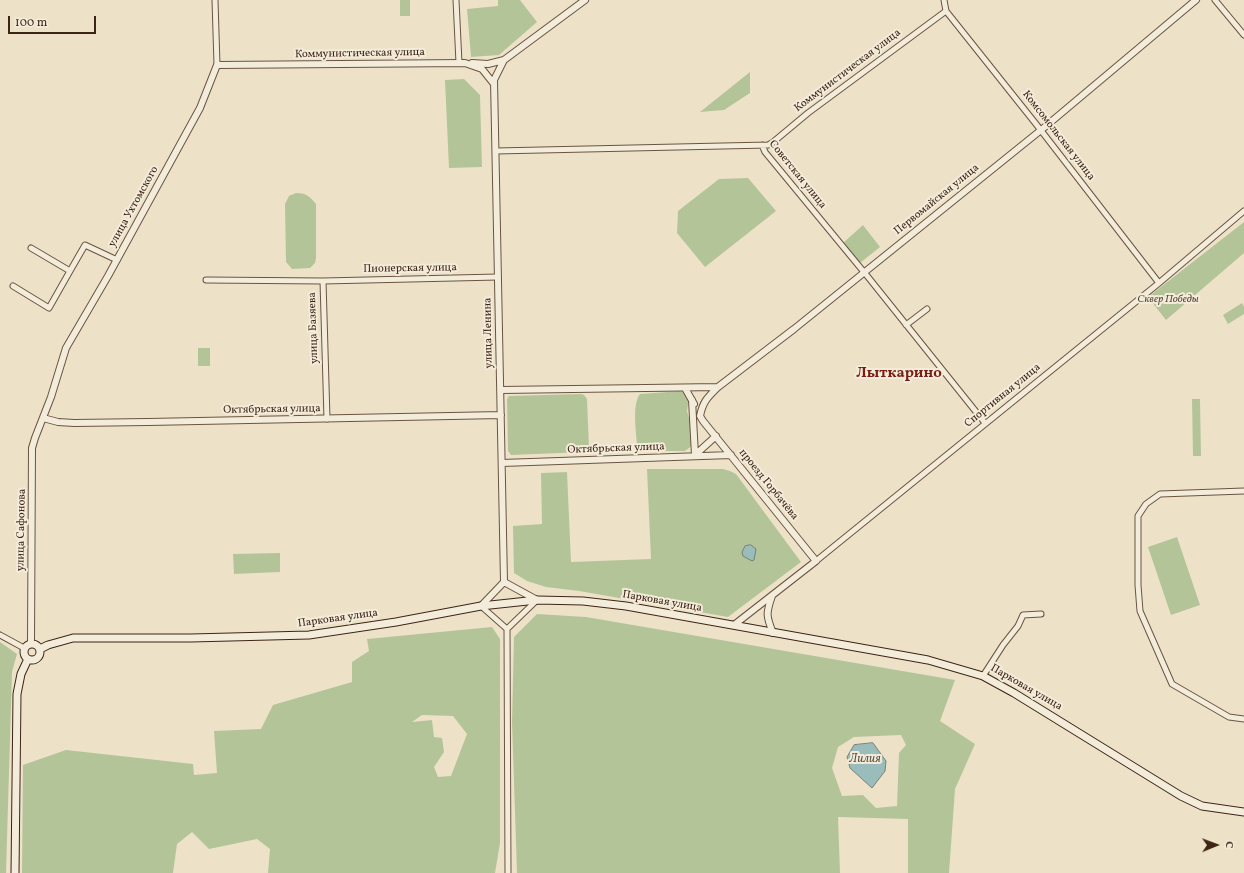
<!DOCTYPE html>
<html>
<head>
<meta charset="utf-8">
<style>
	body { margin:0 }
	#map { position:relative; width:1244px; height:873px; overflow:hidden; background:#ede2c8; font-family:Vollkorn,serif }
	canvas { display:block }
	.north { position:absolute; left:1196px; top:825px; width:40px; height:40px; -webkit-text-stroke:3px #f3ecdb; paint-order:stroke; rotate:89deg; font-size:11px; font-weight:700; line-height:16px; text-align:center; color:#3e2414 }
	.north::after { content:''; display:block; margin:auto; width:14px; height:18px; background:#3e2414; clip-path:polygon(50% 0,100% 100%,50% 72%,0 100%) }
	.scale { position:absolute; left:8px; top:16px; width:88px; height:18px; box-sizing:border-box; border:2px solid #3e2414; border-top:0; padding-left:5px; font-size:12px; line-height:14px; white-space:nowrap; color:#3e2414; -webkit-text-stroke:3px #f3ecdb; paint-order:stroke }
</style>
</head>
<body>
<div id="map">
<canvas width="1244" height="873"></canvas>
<div class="north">С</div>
<div class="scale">100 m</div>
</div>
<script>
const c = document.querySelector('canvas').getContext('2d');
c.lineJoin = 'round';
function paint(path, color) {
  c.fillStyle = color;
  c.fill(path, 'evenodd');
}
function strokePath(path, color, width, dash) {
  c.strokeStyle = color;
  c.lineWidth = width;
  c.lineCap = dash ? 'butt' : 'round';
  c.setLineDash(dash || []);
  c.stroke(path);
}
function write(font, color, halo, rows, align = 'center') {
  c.font = font + ' Vollkorn,serif';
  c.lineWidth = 4;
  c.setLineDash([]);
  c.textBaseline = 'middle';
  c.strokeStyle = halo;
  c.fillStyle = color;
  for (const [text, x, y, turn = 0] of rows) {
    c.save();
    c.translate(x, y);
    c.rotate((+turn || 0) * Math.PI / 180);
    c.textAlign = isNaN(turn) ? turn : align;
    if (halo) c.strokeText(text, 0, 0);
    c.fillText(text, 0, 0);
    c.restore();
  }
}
const green = new Path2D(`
	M400,0h10v16h-10z
	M498,0h22l17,22 -38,33 -28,2 -4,-48 31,-3z
	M750,72v21l-26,17 -24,2z
	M464,79l16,16 2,72 -33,1 -4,-88z
	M748,178l28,33 -71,56 -28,-34 1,-22 41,-32z
	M296,193c9,0 14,3 20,11v54l-1,5 -5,5 -18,1 -6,-7 -1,-58 4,-8z
	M1244,222v31l-78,67 -18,-23z
	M863,225l17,22 -20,16 -17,-20z
	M1242,303l2,4v7l-16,10 -5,-9z
	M198,348h12v18h-12z
	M683,391l6,6 -2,14 7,25 -1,9 -8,6h-39l-7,-4 -2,-3c-1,-13 -5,-40 3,-50z
	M581,394l3,1 3,4 2,49 -3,4 -75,3 -3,-4 -1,-52 2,-3z
	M1192,399h8l1,57h-8z
	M647,469h76l7,2 6,3 65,88 -73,55 -149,-26 -33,-4 -19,-6 -13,-8 -1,-47 29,-2 -1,-51 26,-1 4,90 80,-3z
	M1177,537l23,68 -29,10 -23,-68z
	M280,553v19l-46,2 -1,-20z
	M537,614l49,3 369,63 -15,41 35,23 -20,45 -6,84h-41v-54l-70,-2 2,56h-323l-5,-151 2,-85zM901,735l5,10 -7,8 -2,53 -21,2 -13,-13 -21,1 -10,-28 6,-21 16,-10z
	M492,627l8,12v204l-5,30h-227l2,-24 -13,-10 -48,10 -17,-17 -15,12 -4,29h-151l1,-108 43,-15 127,14 1,11 23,-2 -3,-42 47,-2 12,-24 79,-23v-20l17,-11 -2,-12zM422,715l31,1 14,18 -16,42 -13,1 -4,-10 10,-15 -2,-14 -8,-1 -2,-17 -20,2z
	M0,642l17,12 -5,18 -6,201h-6z`);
const water = new Path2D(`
	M751,545l5,4 -2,11 -2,1 -9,-5 -1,-4 3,-6z
	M873,743l13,18 -1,10 -13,17 -22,-20 -3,-11 7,-12z`);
const minor = new Path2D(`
	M215,0l2,65
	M456,0l3,63
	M944,0l2,11 90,113 123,159
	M1215,0l29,35
	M762,145l3,7 103,125 117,146
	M496,151l272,-6 4,-2 36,-30 138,-102
	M31,248l39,23 15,-26 32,15
	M206,280l117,1 4,138
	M323,281l175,-4
	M13,286l36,22 21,-37
	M906,325l21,-16
	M1244,491l-84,3 -14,10 -8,12v69l2,26 32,73 57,33 15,2
	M816,561l343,-278 85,-72
	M481,606l26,23
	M0,635l24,13
	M983,676l20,-31 15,-19 5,-11 18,-1
	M508,873l-1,-244 30,-29`);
const tertiary = new Path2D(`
	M472,63l16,1 16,-4
	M685,388l9,16
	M501,390l217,-3
	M692,400l3,55
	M43,418l15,4 16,1 74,-1 353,-7
	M695,455l21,-19
	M502,463l229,-8
	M504,582l33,18
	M772,596c-6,17 -6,20 1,37
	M481,606l23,-24 -10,-502 10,-20 81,-60
	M734,625l82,-64 -113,-140 -3,-5c3,-15 8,-19 18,-29l76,-58 252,-203 150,-126
	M31,643l1,-195 3,-10 16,-41 15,-49 42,-72 92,-168 17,-43 248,-2 17,6 12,15`);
const secondary = new Path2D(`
	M24 652a8 8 0 1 1 16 0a8 8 0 1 1-16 0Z
	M40,649l8,-4 25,-7h118l118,-3 87,-13 85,-16 56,-6 46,1 43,5 302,54 55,16 31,17 167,103 21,10 42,6
	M15,873l2,-179 4,-20 7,-15`);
const streetNames = [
	["Коммунистическая улица",360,54,-1],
	["Коммунистическая улица",848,71,-37],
	["Комсомольская улица",1058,136,52],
	["Советская улица",797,175,51],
	["Первомайская улица",937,200,-39],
	["улица Ухтомского",134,207,-61],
	["Пионерская улица",410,269,-1],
	["улица Базяева",314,328,-92],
	["улица Ленина",489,333,-91],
	["Спортивная улица",1003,396,-39],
	["Октябрьская улица",272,410,-1],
	["Октябрьская улица",616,449,-2],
	["проезд Горбачёва",768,485,51],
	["улица Сафонова",22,530,-89],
	["Парковая улица",662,602,10],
	["Парковая улица",338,619,-8],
	["Парковая улица",1026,688,30]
];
const parkNames = [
	["Сквер Победы",1168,300]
];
const waterNames = [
	["Лилия",865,760]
];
const districtNames = [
	["Лыткарино",899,374]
];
paint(green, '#b4c499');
paint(water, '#9abdbb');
strokePath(water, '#758078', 1);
strokePath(minor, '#6a5441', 7);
strokePath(tertiary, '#6a5441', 8);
strokePath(secondary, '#3e2414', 9);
strokePath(minor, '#f3ecdb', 5);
strokePath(tertiary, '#f3ecdb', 6);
strokePath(secondary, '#f3ecdb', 7);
write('11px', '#3e2414', '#f3ecdb', streetNames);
write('italic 11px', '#5c4c35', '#f3ecdb', parkNames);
write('italic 12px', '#5a5246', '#f3ecdb', waterNames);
write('bold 15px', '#7a1f14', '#f3ecdb', districtNames);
</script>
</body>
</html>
